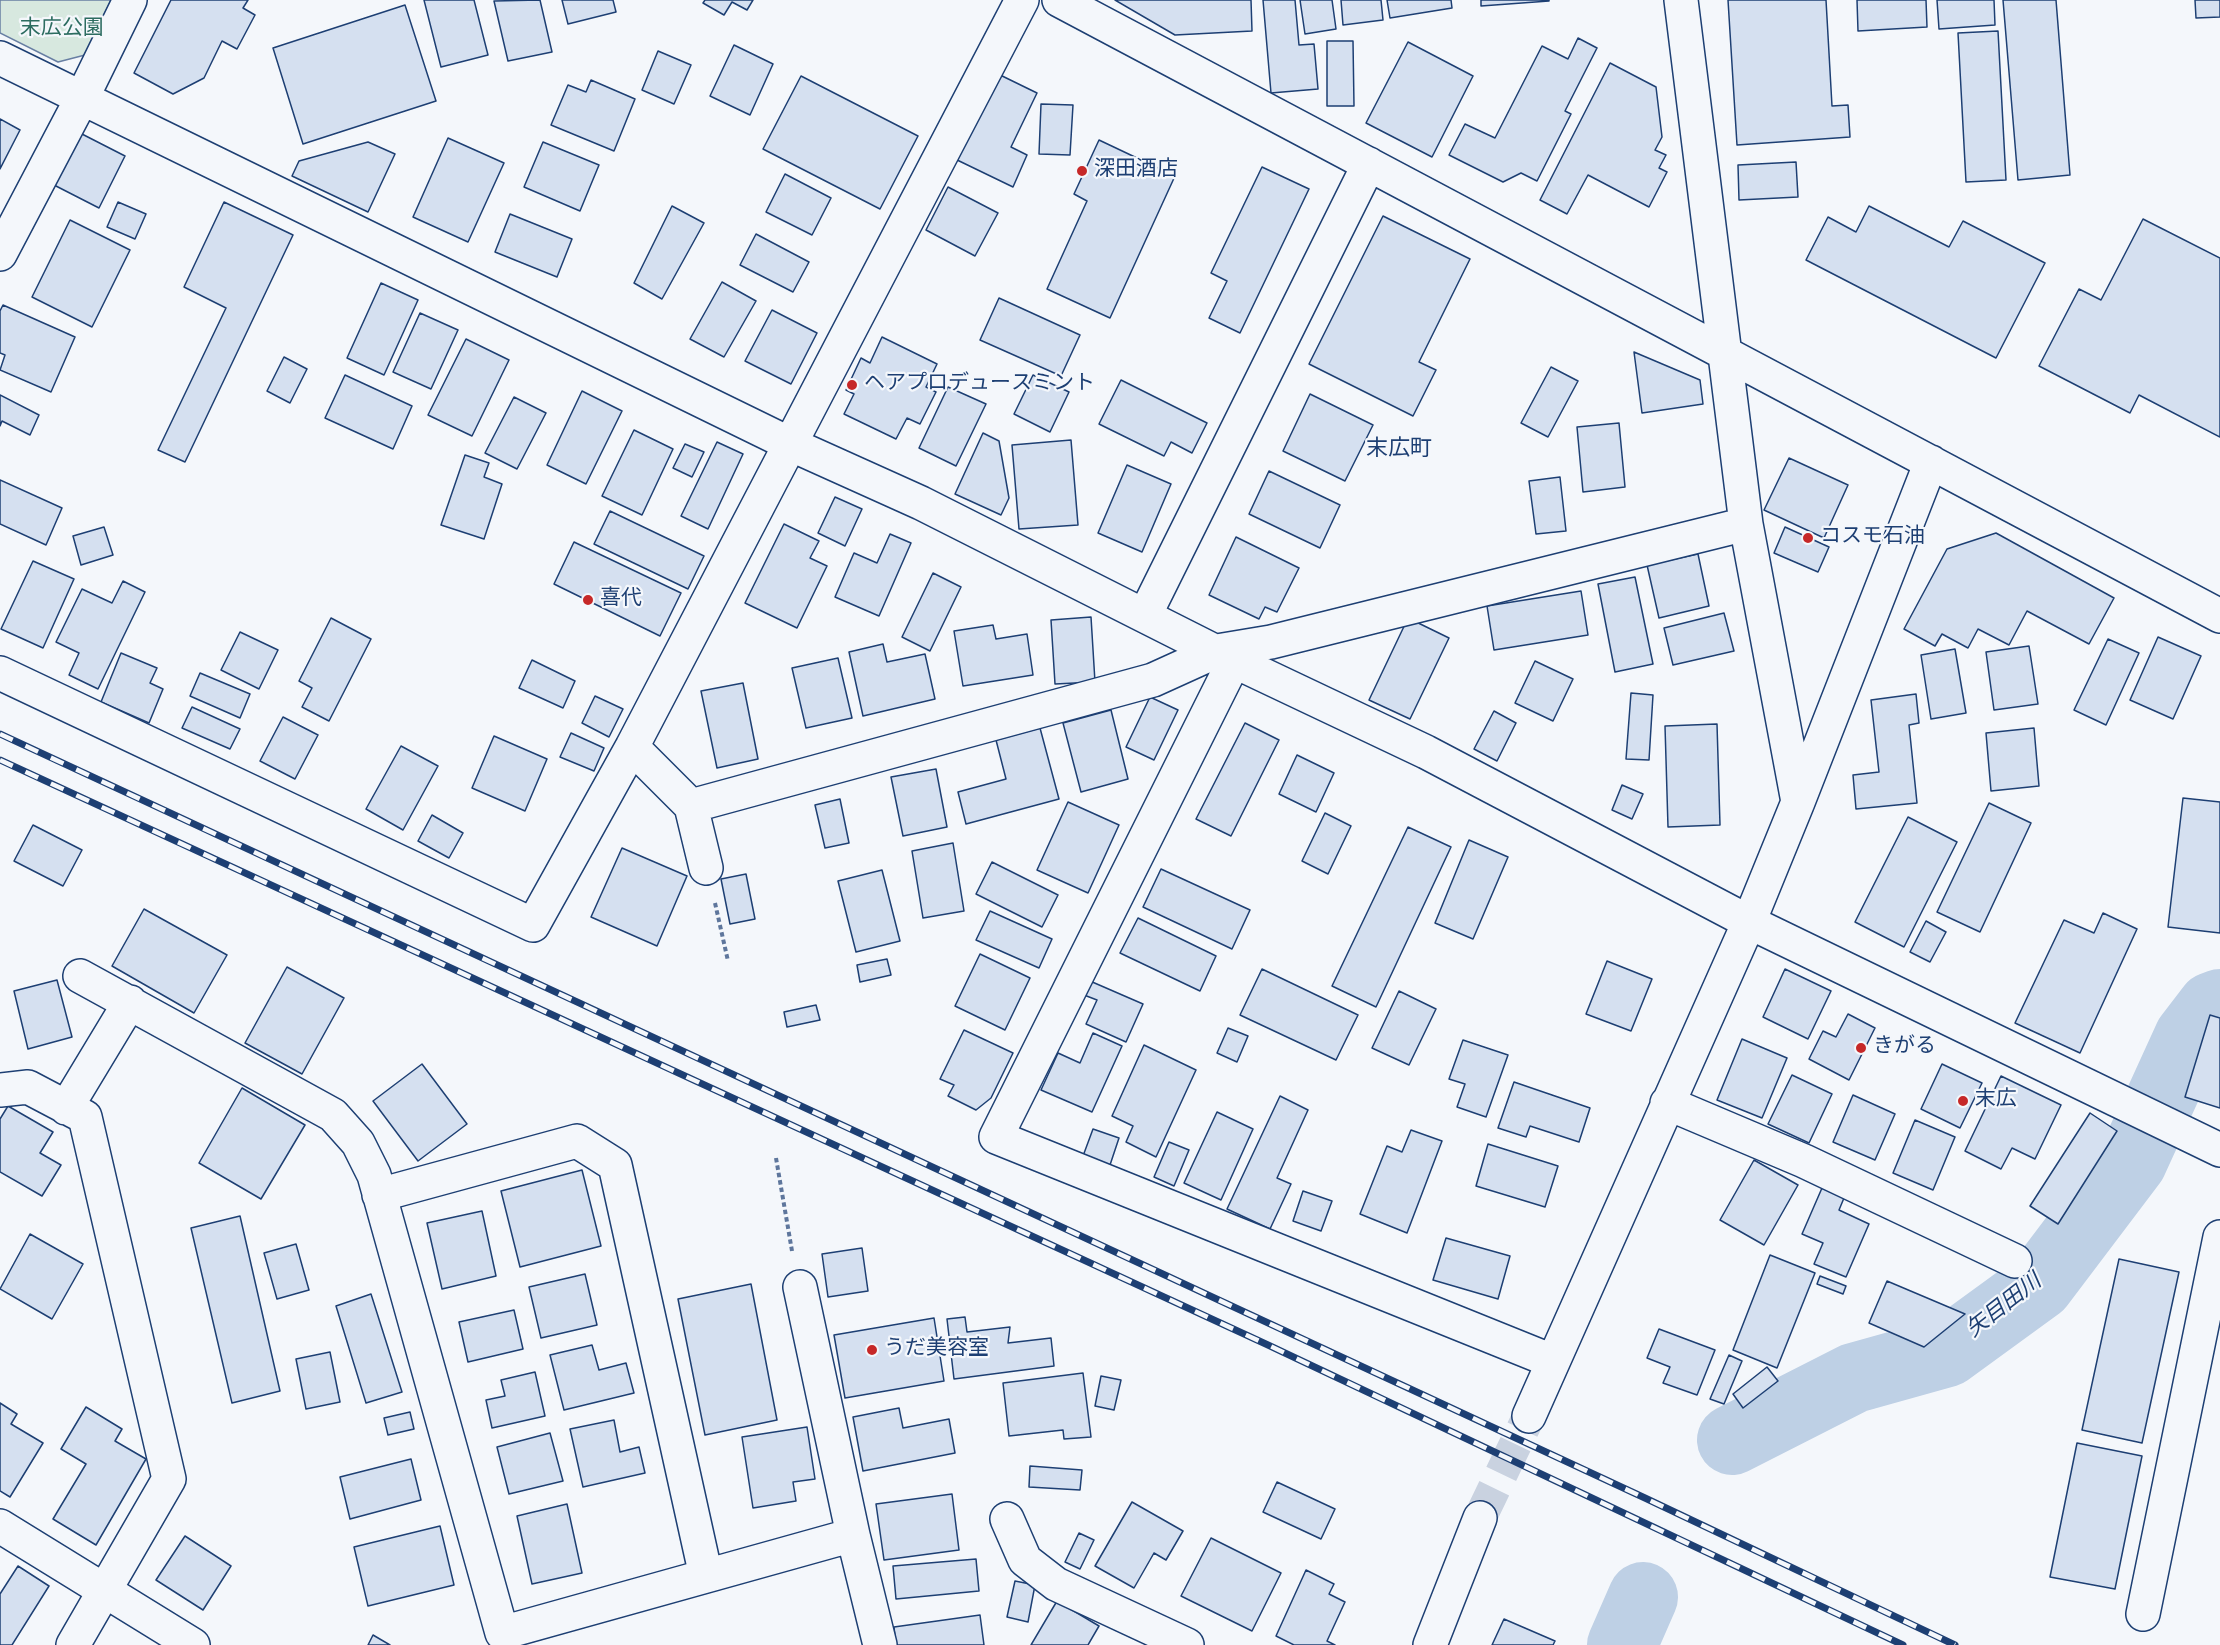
<!DOCTYPE html>
<html>
<head>
<meta charset="utf-8">
<style>
	body { margin:0 }
	canvas { display:block; background:#f4f7fb }
</style>
</head>
<body>
<canvas width="2220" height="1645"></canvas>
<script>
const c = document.querySelector('canvas').getContext('2d');
c.lineJoin = 'round';
function paint(path, color) {
  c.fillStyle = color;
  c.fill(path, 'evenodd');
}
function strokePath(path, color, width, dash) {
  c.strokeStyle = color;
  c.lineWidth = width;
  c.lineCap = dash ? 'butt' : 'round';
  c.setLineDash(dash || []);
  c.stroke(path);
}
function write(font, color, halo, rows, align = 'center') {
  c.font = font + ' Overpass,"Noto Sans JP",sans-serif';
  c.lineWidth = 4.5;
  c.setLineDash([]);
  c.textBaseline = 'middle';
  c.strokeStyle = halo;
  c.fillStyle = color;
  for (const [text, x, y, turn = 0] of rows) {
    c.save();
    c.translate(x, y);
    c.rotate((+turn || 0) * Math.PI / 180);
    c.textAlign = isNaN(turn) ? turn : align;
    if (halo) c.strokeText(text, 0, 0);
    c.fillText(text, 0, 0);
    c.restore();
  }
}
const green = new Path2D(`
	M0,0h111l-26,55 -27,7 -58,-29z`);
const river = new Path2D(`
	M1732,1440l122,-62 93,-26 92,-67 93,-123 57,-125 23,-30 8,-3
	M1622,1645l21,-48`);
const building = new Path2D(`
	M171,0h77l-5,8 12,7 -18,34 -15,-8 -18,37 -31,16 -39,-21z
	M424,0h50l14,55 -47,12z
	M540,0l12,52 -44,9 -14,-60z
	M562,0h51l3,12 -48,12z
	M705,0h48l-6,10 -15,-8 -8,13 -21,-12z
	M1115,0h136l1,31 -77,4z
	M1263,0h32l4,45 15,-1 4,45 -47,4z
	M1300,0h32l4,29 -31,5z
	M1341,0h40l2,20 -40,5z
	M1387,0h64l1,8 -62,10z
	M1481,0h68v1l-68,5z
	M1728,0h98l6,106 16,-1 2,32 -113,8z
	M1857,0h69l1,27 -69,4z
	M1937,0h57l1,25 -56,4z
	M2003,0h53l14,175 -52,5z
	M2195,0h25v17l-24,1z
	M405,5l31,96 -133,43 -30,-96z
	M1998,31l8,149 -40,2 -8,-149z
	M1578,38l19,10 -32,63 6,3 -34,67 -16,-8 -18,9 -54,-27 16,-31 30,14 47,-92 26,13z
	M1327,41h26l1,65h-27z
	M1408,42l65,34 -41,81 -66,-34z
	M734,45l39,19 -23,51 -40,-19z
	M658,51l33,14 -17,39 -32,-14z
	M1610,63l46,24 6,50 -7,13 11,5 -7,13 8,4 -18,35 -61,-32 -21,39 -27,-14z
	M994,72l43,21 -26,54 16,8 -14,32 -60,-29z
	M801,76l117,60 -38,73 -117,-60z
	M591,80l44,19 -21,52 -63,-26 17,-40 18,7z
	M1041,104l32,1 -3,50 -31,-1z
	M0,119l20,11 -20,39z
	M80,133l45,23 -26,52 -45,-23z
	M448,138l56,25 -36,79 -55,-25z
	M1099,140l76,36 -65,142 -63,-29 40,-88 -13,-7z
	M368,142l27,12 -27,58 -76,-36 7,-15z
	M543,142l56,23 -19,46 -56,-24z
	M1796,162l2,35 -59,3 -1,-35z
	M1262,167l47,22 -69,144 -31,-15 18,-37 -16,-8z
	M785,174l46,24 -19,37 -46,-23z
	M948,187l50,26 -23,43 -49,-26z
	M118,202l28,12 -11,25 -28,-12z
	M224,202l69,33 -108,227 -27,-12 68,-142 -42,-21z
	M672,206l32,17 -42,76 -28,-16z
	M1869,206l80,41 14,-26 82,42 -49,95 -190,-98 22,-43 28,15z
	M510,214l62,25 -15,38 -62,-25z
	M1383,216l87,43 -51,103 17,8 -23,46 -104,-52z
	M2143,219l77,39v179l-81,-42 -9,18 -91,-47 40,-77 22,11z
	M70,220l60,30 -38,77 -60,-30z
	M756,234l53,28 -16,30 -53,-27z
	M722,282l34,19 -32,56 -34,-18z
	M381,283l37,17 -34,75 -37,-17z
	M999,298l81,37 -19,41 -81,-36z
	M3,305l72,32 -24,55 -51,-22 5,-15 -5,-2v-42z
	M772,310l45,23 -26,51 -46,-23z
	M420,313l38,17 -27,59 -38,-17z
	M882,337l55,27 -11,23 10,5 -16,32 -13,-6 -11,21 -52,-25 10,-20 -8,-4 15,-32 9,5z
	M466,339l43,21 -37,76 -44,-21z
	M1634,352l66,28 3,24 -61,9z
	M284,357l23,12 -17,34 -23,-12z
	M1551,367l27,14 -30,56 -27,-14z
	M345,375l67,31 -19,43 -68,-31z
	M1033,375l36,17 -19,40 -36,-18z
	M1121,380l86,43 -15,30 -21,-11 -7,14 -65,-32z
	M948,387l38,17 -30,62 -37,-18z
	M582,391l40,20 -36,73 -39,-19z
	M1310,394l63,31 -28,56 -62,-30z
	M0,395l39,20 -9,20 -28,-14 -2,5z
	M514,397l32,16 -29,56 -32,-16z
	M1619,423l6,64 -42,5 -6,-65z
	M634,430l39,19 -31,66 -40,-19z
	M983,433l16,8 10,57 -8,17 -46,-21z
	M1071,440l7,85 -59,4 -7,-84z
	M717,442l26,12 -35,75 -27,-13z
	M685,444l19,8 -12,25 -19,-9z
	M465,455l24,8 -5,14 18,7 -18,55 -43,-14z
	M1789,458l59,27 -24,53 -60,-28z
	M1127,465l44,19 -29,68 -44,-19z
	M1269,471l71,34 -20,43 -71,-34z
	M1560,477l6,54 -30,3 -7,-53z
	M0,480l62,28 -16,37 -46,-21z
	M835,497l27,12 -17,37 -27,-13z
	M610,511l94,45 -16,33 -94,-45z
	M784,524l35,17 -9,17 17,8 -30,62 -52,-25z
	M104,527l9,28 -32,10 -8,-29z
	M1785,527l44,20 -11,25 -44,-19z
	M1996,533l118,65 -25,46 -62,-33 -18,34 -31,-16 -10,19 -26,-14 -7,12 -31,-17 43,-80z
	M890,534l21,9 -32,73 -44,-19 19,-44 23,10z
	M1236,537l63,31 -22,44 -12,-5 -6,12 -50,-24z
	M574,542l107,51 -21,43 -106,-52z
	M1698,554l11,52 -50,12 -12,-53z
	M33,561l41,18 -31,69 -42,-19z
	M933,573l28,14 -31,64 -28,-14z
	M1635,577l18,87 -38,8 -17,-88z
	M123,581l22,11 -47,97 -29,-14 10,-22 -23,-11 26,-53 30,14z
	M1581,591l7,44 -94,15 -7,-44z
	M1724,613l10,38 -61,14 -9,-37z
	M1091,617l4,65 -40,2 -4,-64z
	M331,618l40,21 -42,82 -27,-14 10,-19 -13,-7z
	M1408,618l41,20 -39,81 -41,-19z
	M993,625l3,14 31,-5 6,41 -70,11 -9,-55z
	M240,632l38,18 -19,39 -38,-19z
	M2158,637l43,19 -28,63 -43,-19z
	M2108,639l31,14 -33,72 -32,-15z
	M883,644l4,18 38,-8 10,45 -72,17 -14,-64z
	M2029,646l9,58 -44,6 -8,-58z
	M1955,649l11,64 -35,6 -10,-64z
	M121,653l36,15 -7,15 13,6 -14,34 -48,-21z
	M838,658l14,60 -46,10 -14,-60z
	M532,660l43,21 -12,27 -44,-20z
	M1535,661l38,18 -20,42 -38,-18z
	M200,673l50,21 -10,24 -50,-22z
	M743,683l15,76 -41,9 -16,-77z
	M1631,693l22,2 -4,65 -23,-1z
	M1916,694l3,29 -10,2 8,78 -61,6 -3,-34 26,-3 -8,-72z
	M595,696l28,13 -14,28 -27,-14z
	M1150,697l28,13 -24,50 -28,-13z
	M192,707l48,22 -10,20 -48,-21z
	M1111,710l17,69 -47,13 -18,-69z
	M1494,711l22,12 -19,38 -23,-12z
	M283,717l35,18 -23,44 -35,-18z
	M1245,723l34,17 -48,96 -35,-17z
	M1717,724l3,101 -52,2 -3,-101z
	M1040,728l19,71 -93,25 -8,-32 48,-13 -10,-39z
	M2034,728l5,58 -48,5 -5,-58z
	M571,733l33,15 -10,23 -34,-14z
	M494,736l53,23 -22,52 -53,-23z
	M401,746l37,20 -35,64 -37,-21z
	M1297,755l37,18 -18,39 -37,-18z
	M936,769l11,58 -44,9 -12,-59z
	M1622,785l21,9 -11,25 -20,-9z
	M2183,798l37,4v131l-52,-6z
	M840,799l9,44 -24,5 -10,-43z
	M1068,802l51,23 -31,68 -51,-23z
	M1989,803l42,20 -51,109 -43,-20z
	M1325,813l26,13 -23,48 -26,-13z
	M432,815l31,18 -14,25 -31,-17z
	M1908,817l49,25 -53,105 -49,-25z
	M33,825l49,25 -19,36 -49,-25z
	M1408,827l43,20 -75,160 -44,-21z
	M1469,840l39,17 -35,82 -38,-16z
	M953,843l11,68 -41,7 -11,-67z
	M622,848l65,28 -30,70 -66,-29z
	M992,862l66,33 -16,32 -66,-33z
	M1161,869l89,41 -18,39 -89,-42z
	M882,870l18,71 -44,11 -18,-71z
	M746,874l9,45 -25,5 -9,-45z
	M144,909l83,46 -33,58 -82,-47z
	M990,911l62,28 -13,29 -63,-28z
	M2103,913l34,16 -57,124 -65,-30 49,-103 30,13z
	M1138,918l78,38 -16,35 -80,-38z
	M1926,921l20,11 -16,30 -20,-10z
	M980,954l50,24 -25,52 -50,-24z
	M887,959l4,16 -31,7 -3,-17z
	M1607,961l45,18 -21,52 -45,-17z
	M287,967l57,31 -42,76 -57,-31z
	M1262,969l96,46 -22,45 -96,-45z
	M1785,969l46,22 -23,48 -45,-22z
	M57,980l15,57 -44,12 -14,-58z
	M1090,981l53,23 -17,38 -40,-18 11,-24 -13,-5z
	M1399,991l37,18 -27,56 -37,-17z
	M816,1005l4,15 -33,7 -3,-15z
	M1848,1014l27,14 -26,52 -40,-21 14,-28 13,6z
	M2210,1015l10,3v90l-35,-11z
	M1228,1028l20,8 -11,26 -20,-9z
	M964,1030l49,23 -22,45 -15,12 -28,-14 6,-11 -14,-6z
	M1093,1033l29,13 -30,66 -51,-22 17,-37 22,10z
	M1742,1039l45,19 -25,60 -45,-18z
	M1463,1040l45,15 -22,62 -29,-10 8,-23 -16,-5z
	M1144,1045l52,25 -40,87 -30,-15 7,-16 -21,-10z
	M422,1064l45,60 -49,37 -45,-60z
	M1942,1064l40,19 -22,45 -39,-19z
	M1792,1075l40,19 -23,49 -41,-19z
	M2001,1076l60,29 -26,54 -23,-11 -11,21 -36,-18z
	M1514,1082l76,26 -11,34 -49,-16 -4,11 -28,-9z
	M242,1088l63,37 -44,74 -62,-36z
	M1853,1095l42,19 -20,46 -42,-18z
	M1280,1096l28,14 -31,68 14,6 -21,45 -43,-20z
	M8,1106l45,26 -13,21 21,12 -19,31 -42,-24v-53z
	M1217,1112l36,17 -32,71 -37,-17z
	M2090,1113l27,18 -59,93 -28,-18z
	M1915,1120l40,17 -22,53 -40,-17z
	M1093,1129l26,9 -9,27 -27,-9z
	M1411,1130l31,11 -35,92 -47,-19 27,-68 15,6z
	M1169,1142l20,8 -15,36 -20,-9z
	M1488,1144l70,22 -13,41 -69,-21z
	M1754,1160l44,25 -34,60 -44,-25z
	M582,1170l19,76 -81,21 -19,-76z
	M1822,1188l22,10 -5,12 30,14 -23,53 -32,-13 9,-21 -21,-9z
	M1303,1191l29,10 -11,30 -28,-10z
	M482,1211l14,65 -54,13 -15,-66z
	M240,1216l40,175 -48,12 -41,-175z
	M30,1234l53,30 -31,55 -52,-30z
	M1446,1238l64,18 -12,43 -65,-19z
	M296,1244l13,46 -32,9 -13,-46z
	M862,1248l6,43 -40,6 -6,-43z
	M1770,1255l45,18 -38,95 -44,-18z
	M2119,1259l60,13 -37,171 -60,-13z
	M585,1274l12,51 -56,13 -12,-51z
	M1820,1276l26,10 -3,8 -26,-10z
	M1887,1281l78,33 -41,33 -55,-24z
	M751,1284l26,136 -72,15 -27,-136z
	M371,1294l31,98 -36,11 -30,-97z
	M514,1310l9,39 -55,13 -9,-40z
	M965,1317l2,15 43,-5 -2,16 43,-5 3,28 -100,13 -7,-60z
	M934,1318l10,63 -99,17 -11,-63z
	M1659,1329l56,21 -18,45 -34,-12 7,-16 -23,-9z
	M592,1345l7,25 27,-7 8,30 -70,17 -14,-55z
	M330,1352l10,50 -34,7 -10,-50z
	M1729,1355l13,6 -18,43 -14,-5z
	M1767,1367l11,14 -35,27 -10,-14z
	M535,1372l10,44 -53,12 -6,-28 19,-4 -4,-16z
	M1083,1373l8,64 -27,2 -1,-9 -54,6 -6,-53z
	M1101,1376l20,4 -7,30 -19,-4z
	M0,1403l17,11 -6,10 32,19 -33,54 -10,-6z
	M86,1407l36,22 -7,12 31,18 -50,86 -43,-26 33,-55 -25,-15z
	M899,1408l4,20 46,-9 6,34 -92,18 -10,-54z
	M410,1412l4,17 -26,6 -4,-17z
	M614,1420l6,32 19,-5 6,26 -62,14 -13,-58z
	M807,1427l8,52 -22,3 3,19 -43,7 -11,-71z
	M550,1433l13,48 -54,13 -12,-47z
	M2077,1443l65,13 -27,133 -65,-12z
	M411,1459l10,41 -71,19 -10,-42z
	M1030,1466l52,4 -2,20 -51,-3z
	M1277,1482l58,27 -14,30 -58,-27z
	M952,1494l7,56 -75,10 -8,-56z
	M1132,1502l51,29 -17,29 -12,-7 -20,35 -39,-22z
	M567,1504l15,69 -50,11 -15,-68z
	M440,1526l14,59 -86,21 -14,-59z
	M1079,1533l15,7 -14,29 -15,-7z
	M185,1536l46,30 -28,44 -47,-30z
	M1211,1538l70,35 -29,58 -71,-35z
	M976,1559l3,32 -83,8 -3,-33z
	M18,1566l31,20 -37,59h-12v-51z
	M1306,1570l28,14 -5,10 16,8 -18,39 8,4h-41l-18,-9z
	M1015,1581l20,4 -7,37 -21,-5z
	M1057,1601l42,25 -11,19h-57z
	M980,1615l4,30h-88l-2,-18z
	M1504,1619l51,22 -2,4h-61z
	M373,1635l17,10h-22z`);
const minorTunnel = new Path2D(`
	M1480,1518l49,-102`);
const path = new Path2D(`
	M715,903l13,58
	M776,1158l16,93`);
const minor = new Path2D(`
	M1059,0l1161,616
	M1681,0l65,524 52,278
	M0,58l790,386 131,59 313,158 192,91 323,170 471,228
	M0,254l82,-156 48,-98
	M1145,615l224,-451
	M1234,661l-238,476 556,224
	M0,673l533,252 99,-178 390,-747
	M632,747l59,59 15,62
	M691,806l462,-126 64,-29 54,-9 475,-118
	M80,976l253,139 25,28 16,32 128,458 351,-98
	M0,1090l28,-3 57,30 84,362 -96,166
	M1667,1103l137,58 211,100
	M66,1108l64,-106
	M379,1195l198,-54 38,24 91,411
	M800,1287l53,248 27,110
	M1529,1416l220,-494 49,-120 133,-340
	M1007,1519l18,41 31,24 131,61
	M0,1526l193,119
	M2143,1614l77,-377
	M1430,1645l50,-127`);
const rail = new Path2D(`
	M0,734l1645,764 310,147
	M0,760l1268,585 635,300`);
const markers = [
	[1082,171,6,"#c62828"],
	[852,385,6,"#c62828"],
	[1808,538,6,"#c62828"],
	[588,600,6,"#c62828"],
	[1861,1048,6,"#c62828"],
	[1963,1101,6,"#c62828"],
	[872,1350,6,"#c62828"]
];
const parkNames = [
	["末広公園",62,30]
];
const poiNames = [
	["深田酒店",1094,171],
	["ヘアプロデュースミント",864,385],
	["コスモ石油",1820,538],
	["喜代",600,600],
	["きがる",1873,1048],
	["末広",1975,1101],
	["うだ美容室",884,1350]
];
const neighbourhoodNames = [
	["末広町",1399,451]
];
const waterNames = [
	["矢目田川",2005,1307,-38]
];
paint(green, '#d7e8df');
strokePath(green, '#687fa3', 1.5);
strokePath(river, '#bed0e5', 70);
paint(building, '#d5e0f0');
strokePath(building, '#1d3f73', 1.5);
strokePath(minorTunnel, '#c9d2e0', 33, [33, 16]);
strokePath(minor, '#1d3f73', 36);
strokePath(path, '#5e769c', 4, [4.5, 3]);
strokePath(minor, '#f4f7fb', 33);
strokePath(rail, '#1d3f73', 7);
strokePath(rail, '#f4f7fb', 4.5, [14]);
for (const [x, y, r, color] of markers) {
  const dot = new Path2D();
  dot.arc(x, y, r, 0, 2 * Math.PI);
  c.fillStyle = color;
  c.fill(dot);
  strokePath(dot, '#f4f7fb', 2);
}
write('21px', '#2c6c60', '#f4f7fb', parkNames);
write('21px', '#1d3f73', '#f4f7fb', poiNames, 'left');
write('22px', '#1d3f73', '#f4f7fb', neighbourhoodNames);
write('italic 22px', '#1d3f73', '#f4f7fb', waterNames);
</script>
</body>
</html>
